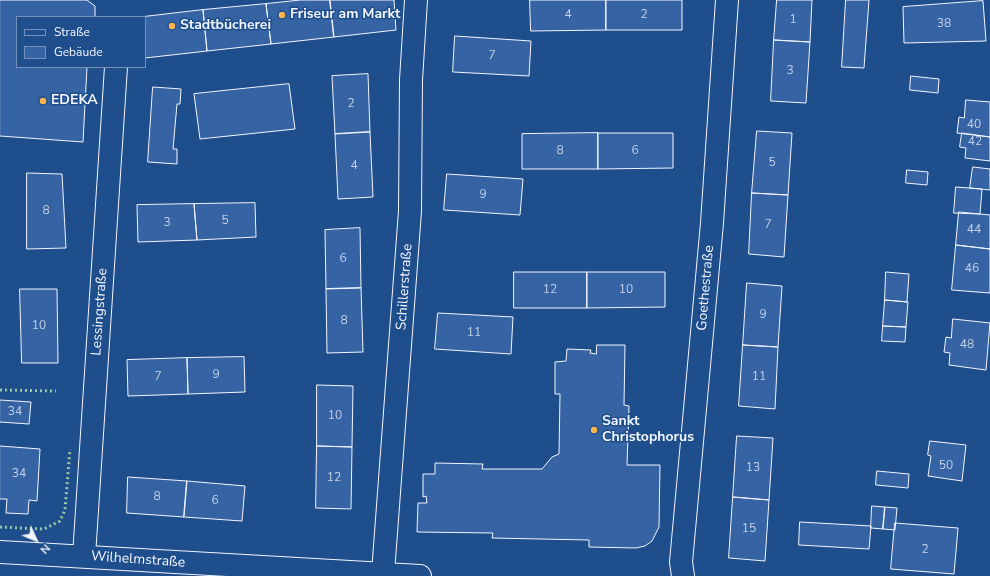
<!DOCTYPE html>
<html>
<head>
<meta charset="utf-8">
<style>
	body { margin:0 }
	#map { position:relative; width:990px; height:576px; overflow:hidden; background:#1f4e8c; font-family:"Nunito Sans",sans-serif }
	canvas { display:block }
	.legend { position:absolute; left:16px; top:16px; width:130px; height:52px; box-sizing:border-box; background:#1f4e8c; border:1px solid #7391ba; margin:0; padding:5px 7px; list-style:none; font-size:12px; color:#f2f6ff }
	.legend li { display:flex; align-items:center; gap:8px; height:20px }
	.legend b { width:20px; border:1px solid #7391ba }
	.north { position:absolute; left:16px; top:520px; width:40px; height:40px; -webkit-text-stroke:3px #1f4e8c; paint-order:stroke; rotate:134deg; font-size:11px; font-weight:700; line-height:16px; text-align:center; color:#f2f6ff }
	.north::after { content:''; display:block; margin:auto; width:14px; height:18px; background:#f2f6ff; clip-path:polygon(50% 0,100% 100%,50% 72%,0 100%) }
</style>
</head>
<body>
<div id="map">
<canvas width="990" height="576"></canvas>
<ul class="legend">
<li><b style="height:5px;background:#1f4e8c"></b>Straße</li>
<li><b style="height:11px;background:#3563a3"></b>Gebäude</li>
</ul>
<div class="north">N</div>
</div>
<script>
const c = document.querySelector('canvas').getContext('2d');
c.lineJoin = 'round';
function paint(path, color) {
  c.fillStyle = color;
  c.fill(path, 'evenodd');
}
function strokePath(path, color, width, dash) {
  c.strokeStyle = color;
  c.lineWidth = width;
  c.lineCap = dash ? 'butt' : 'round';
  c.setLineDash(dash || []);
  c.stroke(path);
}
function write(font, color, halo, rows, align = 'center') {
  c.font = font + ' "Nunito Sans",sans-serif';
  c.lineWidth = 3;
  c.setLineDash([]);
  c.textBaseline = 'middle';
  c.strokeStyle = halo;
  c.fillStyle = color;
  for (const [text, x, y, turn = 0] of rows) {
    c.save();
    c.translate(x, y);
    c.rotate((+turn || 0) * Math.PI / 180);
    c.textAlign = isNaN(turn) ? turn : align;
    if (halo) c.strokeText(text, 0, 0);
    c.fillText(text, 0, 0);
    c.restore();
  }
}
const building = new Path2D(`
	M0,0h87l8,6v11h-78v50h70l-4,75 -83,-6z
	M301,0h29l4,37 -63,7 -5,-40z
	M330,0h64l2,30 -62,7z
	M530,0h76v30l-75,1z
	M606,0h76v30h-76z
	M777,0h35l-2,42 -36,-2z
	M846,0h23l-5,68 -22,-1z
	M983,1l3,40 -82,2 -1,-36z
	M266,4l5,40 -64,7 -4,-41z
	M203,10l4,41 -62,7v-41h-5z
	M455,36l76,5 -2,35 -76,-4z
	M774,40l36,2 -4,61 -35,-2z
	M368,74l2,58 -35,2 -3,-58z
	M911,76l28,3 -1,14 -28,-3z
	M289,84l6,45 -95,10 -6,-45z
	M153,87l28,2 -1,15h-3l-4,45h4v15l-29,-2z
	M966,100l24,2v35l-33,-4 2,-16 5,1z
	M757,131l35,2 -4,62 -36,-2z
	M370,132l3,65 -35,2 -3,-65z
	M598,133h75v35l-75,1z
	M598,133v36h-76v-35z
	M962,133l28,4v24l-25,-3 1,-10 -6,-1z
	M973,167l17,2v21l-20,-2z
	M907,170l21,2 -1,13 -21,-2z
	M27,173l35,1 4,74 -39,1z
	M447,174l76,5 -3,36 -76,-5z
	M956,187l26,2 -2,25 -26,-1z
	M752,193l36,2 -4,62 -35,-3z
	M255,203l1,34 -59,3 -3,-36z
	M194,204l3,36 -59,2 -1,-37z
	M959,212l31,3v34l-34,-4z
	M360,228l1,60 -35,1 -1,-59z
	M956,245l34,4v44l-38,-3z
	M514,272h73v36h-73z
	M587,272h78v35l-78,1z
	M886,272l23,2 -2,28 -22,-2z
	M747,283l35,3 -4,61 -35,-2z
	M361,288l2,64 -36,1 -1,-64z
	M20,289h37l1,74h-36z
	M885,300l23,2 -2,25 -23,-1z
	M438,313l75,4 -2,37 -76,-5z
	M953,319l37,4 -4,47 -37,-5 1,-12 -6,-1 2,-15 5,1z
	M883,326l23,1 -1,15 -23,-1z
	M597,345h28l-1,60 5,1 -2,59h33l-1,62 -7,14 -7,5 -9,2 -47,-1v-7l-97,-2 1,-5 -76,-1 1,-29h9l-1,-7 -3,1v-23h12v-11l48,1 -1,5h60l10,-12 7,-3 1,-60h-5v-32l11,-1 1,-12 24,1 -1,3 6,1z
	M743,345l35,2 -3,62 -36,-3z
	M244,357l1,35 -57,2 -1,-36z
	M187,358l1,36 -60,2 -1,-36z
	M317,385l36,1 -1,61 -35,-1z
	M0,400l31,2 -2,22 -29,-2z
	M737,436l36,2 -4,62 -36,-3z
	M930,441l36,4 -4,36 -34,-5 3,-20 -3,-1z
	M0,446l40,3 -3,52 -8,-1 -1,14 -22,-1 1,-14h-7z
	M317,446l35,1 -1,62 -35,-1z
	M877,471l32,3 -1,14 -32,-3z
	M128,477l59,4 -3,36 -57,-4z
	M187,481l58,5 -3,35 -58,-4z
	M733,497l36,3 -4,61 -36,-3z
	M872,506l13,1 -2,22 -12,-1z
	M885,507l12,1 -2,22 -12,-1z
	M800,522l71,4 -2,23 -70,-4z
	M895,523l63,5 -4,46 -63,-5z`);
const street = new Path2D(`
	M0,552l420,24
	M84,556l32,-489
	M383,573l27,-362 1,-131 5,-80
	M683,576l-2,-14 31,-339 15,-223`);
const hedge = new Path2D(`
	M0,390l56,1
	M0,527l44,2 16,-8 5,-11 5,-61`);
const markers = [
	[282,15,4,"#ffb74d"],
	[172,26,4,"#ffb74d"],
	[43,101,4,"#ffb74d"],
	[594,430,4,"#ffb74d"]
];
const numberNames = [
	["4",568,15],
	["2",644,15],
	["1",793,20],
	["38",944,24],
	["7",492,56],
	["3",790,71],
	["2",351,104],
	["40",974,125],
	["42",975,142],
	["8",560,151],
	["6",635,151],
	["5",772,163],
	["4",354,166],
	["9",483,195],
	["8",46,211],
	["5",225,221],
	["3",167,223],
	["7",768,225],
	["44",974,230],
	["6",343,259],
	["46",972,269],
	["12",550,290],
	["10",626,290],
	["9",763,315],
	["8",344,321],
	["10",39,326],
	["11",474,333],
	["48",967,345],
	["9",216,375],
	["7",158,377],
	["11",759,377],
	["34",15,412],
	["10",335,416],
	["50",946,466],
	["13",753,468],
	["34",19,474],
	["12",334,478],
	["8",157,497],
	["6",215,501],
	["15",749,529],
	["2",925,550]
];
const poiNames = [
	["Friseur am Markt",290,15],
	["Stadtbücherei",180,26],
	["EDEKA",51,101],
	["Sankt",602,422],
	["Christophorus",602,438]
];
const streetNames = [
	["Schillerstraße",405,287,-86],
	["Goethestraße",706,288,-85],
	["Lessingstraße",100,312,-86],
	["Wilhelmstraße",138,560,4]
];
paint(building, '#3563a3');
strokePath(building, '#f2f6ff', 1);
strokePath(street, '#f2f6ff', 24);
strokePath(street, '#1f4e8c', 22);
strokePath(hedge, '#97c8a6', 3, [2, 3]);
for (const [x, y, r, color] of markers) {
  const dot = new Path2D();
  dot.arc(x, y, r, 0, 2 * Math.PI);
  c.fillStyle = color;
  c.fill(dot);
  strokePath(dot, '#1f4e8c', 1.5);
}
write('12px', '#c3d1e8', null, numberNames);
write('bold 14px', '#f2f6ff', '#1f4e8c', poiNames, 'left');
write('14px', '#f2f6ff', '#1f4e8c', streetNames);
</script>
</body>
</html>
